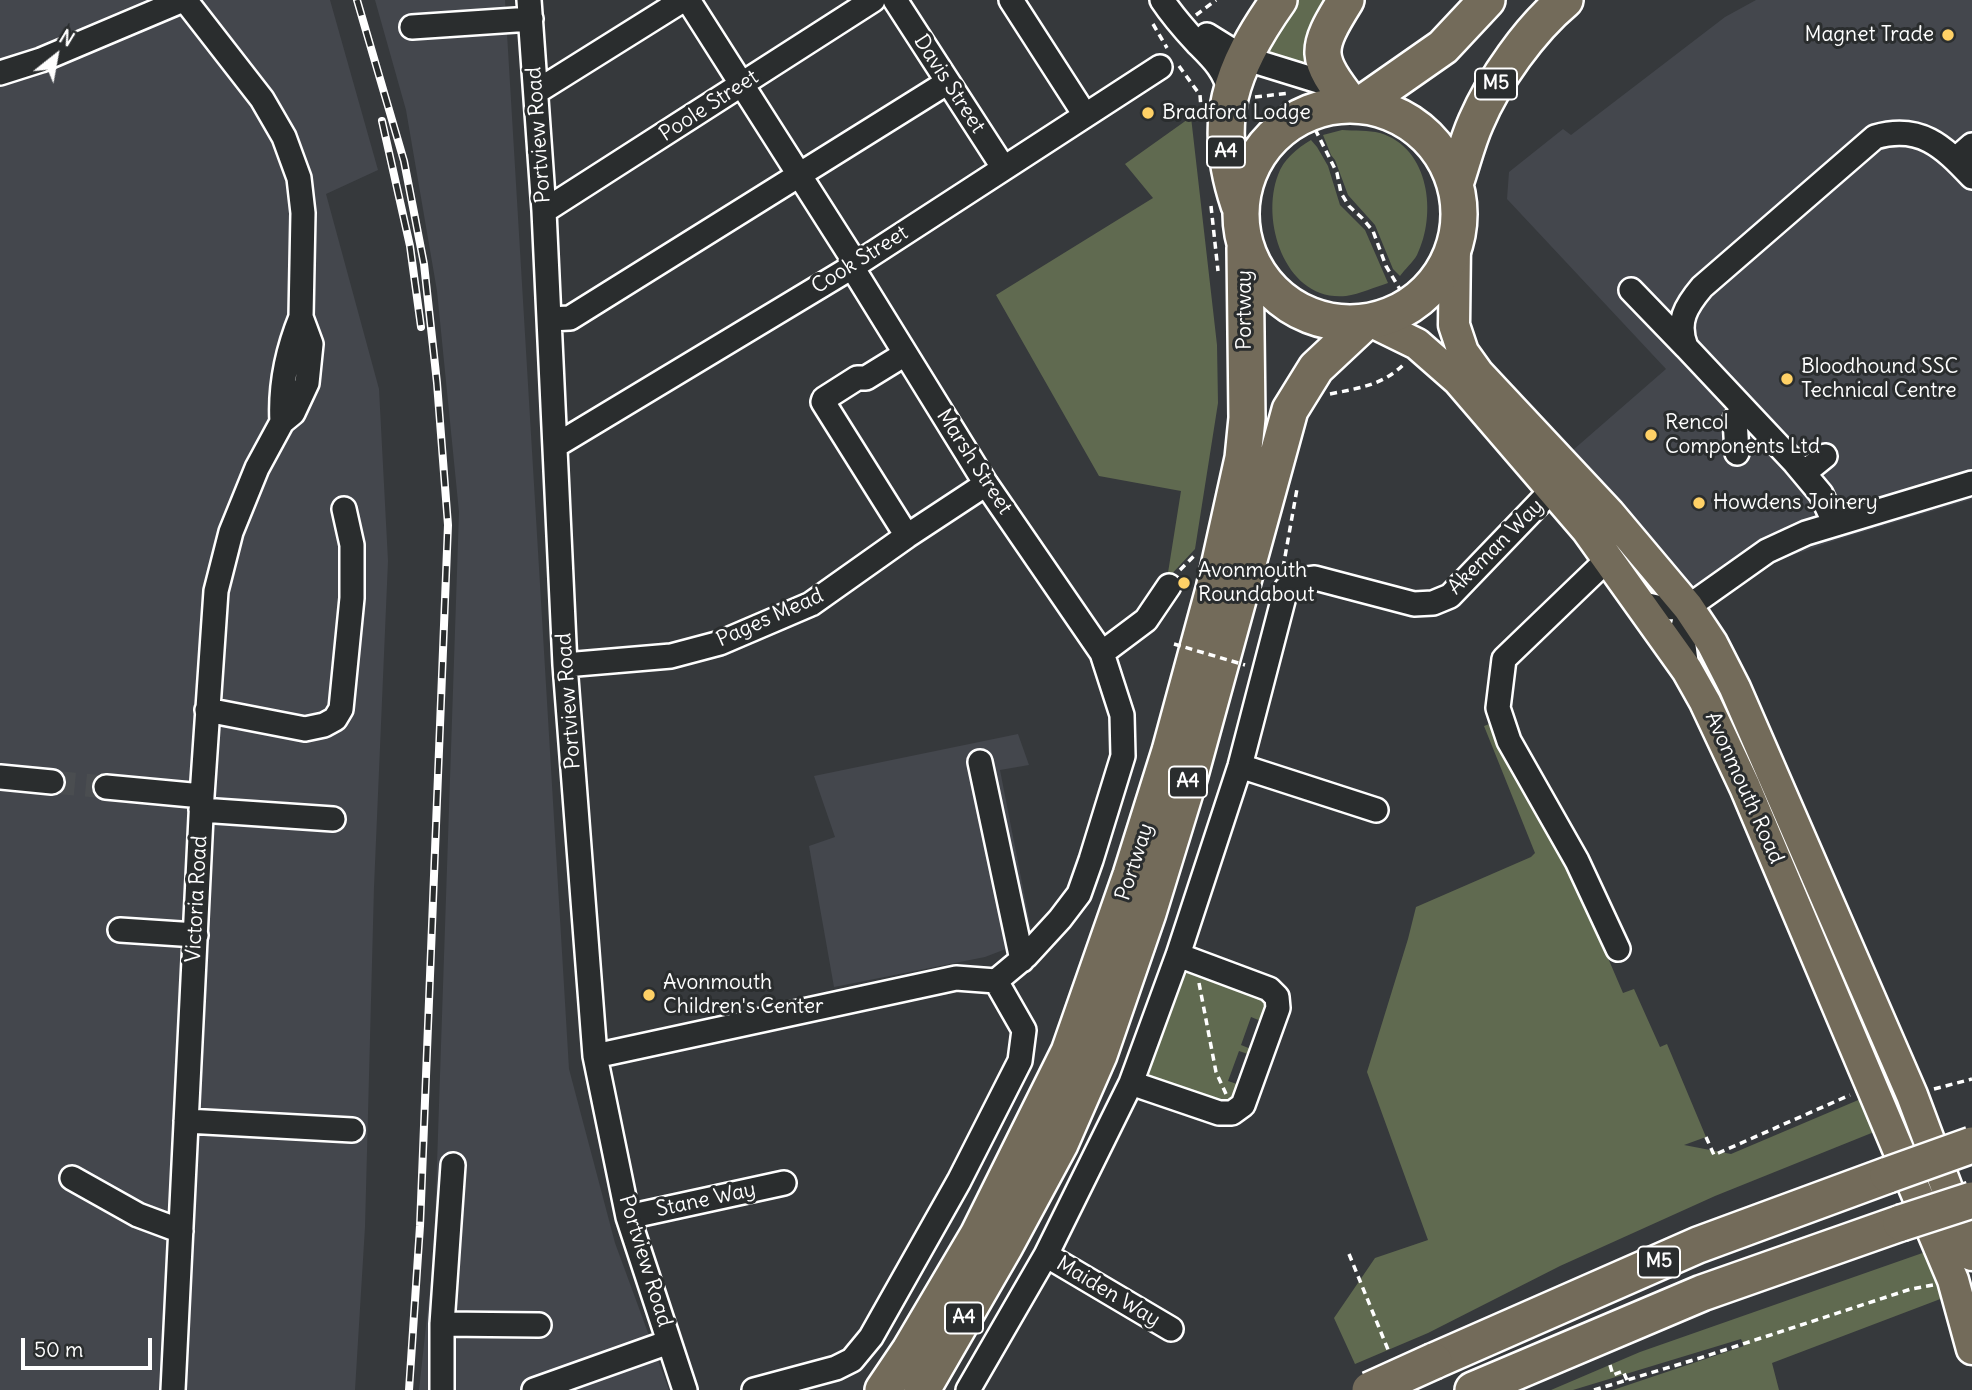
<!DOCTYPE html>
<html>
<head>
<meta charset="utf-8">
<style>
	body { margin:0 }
	#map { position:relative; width:1972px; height:1390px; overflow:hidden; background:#36393c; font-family:Delius,sans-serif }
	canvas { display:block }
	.north { position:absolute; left:21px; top:21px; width:70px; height:70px; -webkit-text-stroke:5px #2a2d2e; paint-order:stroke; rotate:31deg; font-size:19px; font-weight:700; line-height:28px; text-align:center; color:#fff }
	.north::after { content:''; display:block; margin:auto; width:24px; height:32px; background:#fff; clip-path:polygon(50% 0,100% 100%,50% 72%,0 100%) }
	.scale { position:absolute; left:21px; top:1338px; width:131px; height:32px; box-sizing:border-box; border:4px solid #fff; border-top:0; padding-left:9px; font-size:21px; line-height:24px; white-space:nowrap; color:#fff; -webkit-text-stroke:5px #2a2d2e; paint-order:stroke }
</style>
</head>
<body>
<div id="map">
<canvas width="1972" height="1390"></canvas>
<div class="north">N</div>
<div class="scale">50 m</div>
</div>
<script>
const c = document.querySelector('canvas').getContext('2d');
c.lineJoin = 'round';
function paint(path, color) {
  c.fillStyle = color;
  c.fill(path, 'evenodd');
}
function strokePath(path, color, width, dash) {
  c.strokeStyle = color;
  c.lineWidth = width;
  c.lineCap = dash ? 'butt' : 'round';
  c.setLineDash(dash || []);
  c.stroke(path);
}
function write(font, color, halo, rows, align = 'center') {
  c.font = font + ' Delius,sans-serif';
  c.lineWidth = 6;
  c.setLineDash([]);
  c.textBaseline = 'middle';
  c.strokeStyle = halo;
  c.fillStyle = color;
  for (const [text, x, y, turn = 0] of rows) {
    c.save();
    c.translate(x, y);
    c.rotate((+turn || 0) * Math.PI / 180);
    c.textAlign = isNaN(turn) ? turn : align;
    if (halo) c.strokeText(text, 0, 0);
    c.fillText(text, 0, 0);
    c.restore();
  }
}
const built = new Path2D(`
	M0,0h330l48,170 -52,24 53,195 9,172 -14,326 -9,340 -10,163h-355z
	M375,0h130l64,1069 46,174 54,147h-250l15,-137 25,-741 -22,-221 -31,-181z
	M1756,0h216v499l-136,41 -66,23 -27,16 -36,30 -134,-159 93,-81 -159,-170 2,-27 54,-43 8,6 154,-118z
	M1018,734l11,31 -29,5 31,159 -20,18 -26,10 -151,30 -25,-141 26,-9 -21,-61z`);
const green = new Path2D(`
	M1292,0h40l-16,75 -56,-16z
	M1191,117l26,228 1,58 -23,146 -28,30 14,-88 -82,-15 -103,-181 157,-97 -28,-34z
	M1342,130c13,1 26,0 38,3 50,15 57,82 37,122 -4,7 -12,14 -17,21l-7,-7 -18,-44 -27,-30 -13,-35 -4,-5 -8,-20z
	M1311,140l6,7 11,19 12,39 25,25 23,53c-13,4 -28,11 -42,13 -60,6 -86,-74 -68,-121 5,-15 19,-27 33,-35z
	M1500,720l75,161 48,112 11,-4 26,58 7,-3 39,93 -22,8 47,9 132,-56 16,32 -164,66 -155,70 -132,67 -73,31 -21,-46 41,-60 53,-18 -61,-168 41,-133 8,-32 115,-50 4,-4 -51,-127z
	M1182,967l85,31 -1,25 -15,-6 -10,28 15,6 -2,5 -15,-5 -11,30 15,5 -8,20 -92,-27z
	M1931,1250l12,48 -171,65 7,27h-166l131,-44 -3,-7 -168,51h-22l89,-38z`);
const minorTunnel = new Path2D(`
	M52,782l54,5`);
const path = new Path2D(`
	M1196,15l20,-15
	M1153,24l14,24
	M1179,66l21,29 1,13
	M1302,96l5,17 30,60 4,20 8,13 13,12 11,13 13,35 24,40 13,13
	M1255,97l35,-4
	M1211,206l7,65
	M1330,394c29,-6 54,-9 75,-31
	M1283,568l14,-79
	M1180,570l14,-14
	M1199,983l17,89 10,22
	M1934,1089l38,-10
	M1706,1137l8,18 136,-60
	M1349,1254l40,98
	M1610,1365l3,10 10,-4 4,9
	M1594,1390l106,-32 211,-69 22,-4`);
const minor = new Path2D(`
	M529,0l15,211 21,454 30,391 33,161 57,173
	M688,0l168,264
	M895,0l108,167
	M1011,0l74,115
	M1162,0c10,15 23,30 35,43 16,16 28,27 33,50
	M412,27l119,-8
	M1207,35l37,23 94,29
	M0,73l41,-13 142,-60
	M536,92l147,-92
	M1956,159l16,-14
	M544,211l329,-211
	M852,267l134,217 116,169
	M1631,290l55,57
	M549,319l21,-1 378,-236
	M905,354l-39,24h-9l-33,21 -1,3 84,134
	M282,422c-2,-35 6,-73 19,-105
	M555,446l297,-179 308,-200
	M1737,453l-2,-34 11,-8
	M1804,473l21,-17
	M1835,524l-14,-30 -26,-31 -109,-116c-10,-25 0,-41 16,-60l173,-150c45,-13 68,9 97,40
	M1608,559l-104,100 -6,49 11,33 68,120 41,88
	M1639,603l22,5 27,-1 79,-56 39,-18 166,-50
	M565,665l106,-9 49,-13 91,-39 96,-68 79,-52
	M1687,669l-5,-38 6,-24
	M207,710l98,19 19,-4 11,-6 6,-10 11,-111v-53l-8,-36
	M980,762l42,198
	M1240,766l136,44
	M0,777l52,5
	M106,787l96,9
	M201,810l132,9
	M120,930l76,5
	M595,1056l361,-78 40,3
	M1131,1083l88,30h13l11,-8 35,-97 -1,-11 -8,-8 -91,-34
	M186,1121l166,9
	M72,1178l66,37 43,16
	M628,1217l156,-34
	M1046,1255l125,74
	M442,1324l11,-159
	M173,1390l29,-594 14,-205 15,-59 26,-64 25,-46 11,-9 14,-30 4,-39 -10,-27 2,-104 -4,-35 -15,-41 -22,-38 -77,-99
	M442,1390v-66l97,1
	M534,1390l135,-48
	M754,1390l82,-22 16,-8 19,-23 88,-156 61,-120 4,-31 -28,-49 30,-25 34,-37 19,-25 12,-34 32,-104 -1,-41 -20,-62 44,-33 23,-34
	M968,1390l78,-135 85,-172 47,-128 62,-189 46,-177 14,-9 15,-2 99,26 19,-1 17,-7 102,-106`);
const major = new Path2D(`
	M1455,244l-1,81 9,27 15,21 131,140 79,94 24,36 23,45 177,407 60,160
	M1372,322l45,22 41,36 129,150 100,140 18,32 40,85 126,298 82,195 19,69`);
const highway = new Path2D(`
	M1346,0c-32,51 -31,57 5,104
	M1241 214a109 109 0 1 1 218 0a109 109 0 1 1-218 0Z
	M1360,105l83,-58 44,-47
	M1455,184c7,-20 12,-42 21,-62 18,-42 54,-93 89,-122
	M1239,205c-28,-83 -9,-136 40,-205
	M1434,1361l264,-116 190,-70
	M883,1390l27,-40 68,-115 91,-183 62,-177 39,-124 44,-162 29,-131 4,-40 -2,-170
	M922,1390l83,-144 55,-102 39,-89 49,-142 39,-127 103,-376 26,-42 48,-45
	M1473,1390l229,-97 199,-70`);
const rail = new Path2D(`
	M357,0l47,161 20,103 13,119 11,142 -28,701 -11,164
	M382,121l28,125 11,81`);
const pathBridge = new Path2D(`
	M1174,644l71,21`);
const highwayBridge = new Path2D(`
	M1888,1175l84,-30
	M1901,1223l71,-23
	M1370,1390l64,-29`);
const markers = [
	[1948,35,7,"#ffd166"],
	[1148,113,7,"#ffd166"],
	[1787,379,7,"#ffd166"],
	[1651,435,7,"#ffd166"],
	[1699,503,7,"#ffd166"],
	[1184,583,7,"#ffd166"],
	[649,995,7,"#ffd166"]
];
const shields = [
	[1496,84,42],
	[1226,152,38],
	[1188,782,38],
	[1659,1262,42],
	[964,1318,38]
];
const shieldNames = [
	["M5",1496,84],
	["A4",1226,152],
	["A4",1188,782],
	["M5",1659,1262],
	["A4",964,1318]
];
const poiNames = [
	["Magnet Trade",1934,35,"right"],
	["Bradford Lodge",1162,113],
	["Bloodhound SSC",1801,367],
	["Technical Centre",1801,391],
	["Rencol",1665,423],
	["Components Ltd",1665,447],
	["Howdens Joinery",1713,503],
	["Avonmouth",1198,571],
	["Roundabout",1198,595],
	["Avonmouth",663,983],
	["Children's Center",663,1007]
];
const streetNames = [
	["Davis Street",949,84,57],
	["Poole Street",709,106,-33],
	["Portview Road",539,135,-94],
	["Cook Street",860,260,-32],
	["Portway",1245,310,-90],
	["Marsh Street",974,462,57],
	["Akeman Way",1496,547,-45],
	["Pages Mead",770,618,-24],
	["Portview Road",569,701,-94],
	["Avonmouth Road",1744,788,66],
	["Portway",1135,862,-72],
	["Victoria Road",197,899,-87],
	["Stane Way",706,1200,-12],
	["Portview Road",645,1261,73],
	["Maiden Way",1108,1292,31]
];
paint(built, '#44474d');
paint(green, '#606a50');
strokePath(minorTunnel, '#4a4d50', 23, [23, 11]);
strokePath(minor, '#fff', 28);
strokePath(major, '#fff', 35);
strokePath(highway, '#fff', 40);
strokePath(path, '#fff', 3.5, [7, 5]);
strokePath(minor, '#2a2d2e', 23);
strokePath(major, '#736b5a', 30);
strokePath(highway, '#736b5a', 35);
strokePath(rail, '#fff', 8);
strokePath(rail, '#2a2d2e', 5, [16]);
strokePath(highwayBridge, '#fff', 40, []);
strokePath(pathBridge, '#fff', 3.5, [7, 5]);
strokePath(highwayBridge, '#736b5a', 35);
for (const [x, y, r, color] of markers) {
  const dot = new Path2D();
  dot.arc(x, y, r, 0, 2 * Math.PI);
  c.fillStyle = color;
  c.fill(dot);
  strokePath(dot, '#2a2d2e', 2.5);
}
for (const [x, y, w] of shields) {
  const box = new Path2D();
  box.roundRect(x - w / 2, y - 15.5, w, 31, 5);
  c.fillStyle = '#2a2d2e';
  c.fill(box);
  strokePath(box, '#fff', 2);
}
write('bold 19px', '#fff', null, shieldNames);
write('21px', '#fff', '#2a2d2e', poiNames, 'left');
write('21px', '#fff', '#2a2d2e', streetNames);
</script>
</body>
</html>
